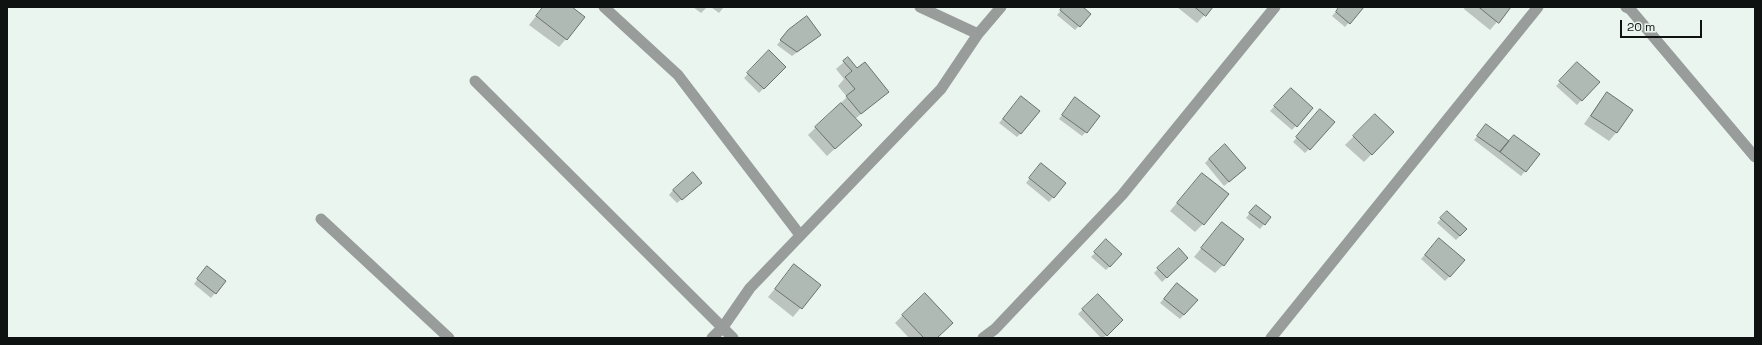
<!DOCTYPE html>
<html>
<head>
<meta charset="utf-8">
<style>
	body { margin:0 }
	#map { position:relative; width:1762px; height:345px; overflow:hidden; background:#eaf5ef; font-family:"Space Grotesk",sans-serif }
	canvas { display:block }
	.frame { position:absolute; inset:0; border:8px solid #0e1210; pointer-events:none }
	.scale { position:absolute; left:1620px; top:20px; width:82px; height:18px; box-sizing:border-box; border:2px solid #0e1210; border-top:0; padding-left:5px; font-size:12px; line-height:14px; white-space:nowrap; color:#0e1210; -webkit-text-stroke:3px #eaf5ef; paint-order:stroke }
</style>
</head>
<body>
<div id="map">
<canvas width="1762" height="345"></canvas>
<div class="frame"></div>
<div class="scale">20 m</div>
</div>
<script>
const c = document.querySelector('canvas').getContext('2d');
c.lineJoin = 'round';
function paint(path, color) {
  c.fillStyle = color;
  c.fill(path, 'evenodd');
}
function strokePath(path, color, width, dash) {
  c.strokeStyle = color;
  c.lineWidth = width;
  c.lineCap = dash ? 'butt' : 'round';
  c.setLineDash(dash || []);
  c.stroke(path);
}
const shadow = new Path2D(`
	M543,7h28l-5,32 -7,8 -30,-22z
	M693,7h14l-6,6z
	M711,7h13l-5,6z
	M1064,7l15,19 -4,4 -18,-15z
	M1177,7h35l-15,16z
	M1340,7h22l-17,20 -13,-11z
	M1465,7h45l-20,23 -26,-21z
	M789,30l31,5 -28,21 -15,-11z
	M769,52l16,15 -26,26 -15,-15z
	M844,62l35,37 -24,20 -3,14 -25,23 -19,-21 39,-38 -9,-11 6,-7 -8,-10z
	M1577,63l21,19 -21,23 -21,-19z
	M1607,93l25,17 -16,23 -7,8 -25,-17 16,-23z
	M1286,94l26,14 -20,22 -22,-19z
	M1017,102l4,31 -4,4 -18,-14z
	M1071,103l15,29 -4,4 -23,-17z
	M1316,115l-7,34 -4,4 -12,-11z
	M1375,115l18,17 -29,30 -19,-17z
	M1486,126l22,16 31,13 -18,21 -47,-36z
	M1209,159l32,13 -17,14 -19,-23z
	M1037,169l28,14 -16,19 -23,-19z
	M1202,174l1,50 -8,8 -25,-21z
	M696,187l-19,16 -8,-8 4,-5z
	M1252,210l18,7 -10,12 -14,-11z
	M1443,216l17,20 -4,4 -19,-17z
	M1222,223l1,42 -8,8 -21,-16z
	M1106,241l4,25 -4,4 -15,-13z
	M1435,243l14,34 -4,4 -24,-22z
	M1187,258l-25,24 -8,-9 4,-4z
	M794,266l26,19 -27,32 -25,-20z
	M203,272l22,9 -14,17 -17,-14z
	M1173,288l24,12 -17,19 -20,-16z
	M1098,295l24,25 -19,18h-2l-23,-24z
	M903,315l33,23h-27l-14,-15z`);
const building = new Path2D(`
	M543,7h29l13,10 -18,23 -31,-24z
	M1063,7h20l8,7 -11,13 -20,-17z
	M1195,7h18l-7,9z
	M1339,7h25l-14,17 -14,-12z
	M1479,7h32l-12,16z
	M807,16l14,19 -24,17 -17,-12 8,-10z
	M769,50l17,17 -22,22 -17,-16z
	M848,57l9,11 8,-6 24,30 -28,22 -15,-18 9,-7 -10,-12 7,-6 -9,-10z
	M1577,62l23,20 -18,19 -23,-20z
	M1291,88l22,20 -16,19 -23,-21z
	M1607,92l26,18 -16,23 -26,-17z
	M1021,96l19,15 -19,23 -18,-15z
	M1075,97l25,19 -13,17 -25,-18z
	M841,103l21,22 -27,24 -20,-22z
	M1320,109l15,13 -25,28 -14,-13z
	M1375,114l19,18 -22,23 -19,-19z
	M1486,124l23,17 -9,11 -23,-16z
	M1514,135l26,19 -14,18 -26,-20z
	M1225,144l21,24 -17,14 -20,-23z
	M1041,163l25,20 -12,15 -25,-20z
	M693,172l9,11 -20,17 -9,-10z
	M1202,173l27,21 -25,31 -27,-22z
	M1256,205l15,12 -6,8 -16,-12z
	M1447,211l20,18 -7,7 -20,-18z
	M1222,222l22,17 -20,27 -23,-18z
	M1439,238l26,22 -15,17 -25,-22z
	M1106,239l16,15 -12,13 -16,-15z
	M1179,248l9,10 -21,20 -10,-10z
	M794,264l27,21 -19,24 -27,-20z
	M207,266l19,15 -10,13 -19,-15z
	M1177,283l21,17 -14,15 -20,-16z
	M925,293l28,30 -16,15h-13l-22,-23z
	M1098,294l25,26 -16,16 -25,-27z`);
const minor = new Path2D(`
	M604,7l74,68 122,160
	M920,7l58,27
	M1626,7l4,2 125,148
	M475,81l258,257
	M321,219l128,119
	M712,338l11,-11 27,-39 191,-199 37,-55 23,-27
	M983,338l12,-9 127,-134 153,-188
	M1271,338l267,-331`);
paint(shadow, '#0003');
paint(building, '#b0bab4');
strokePath(building, '#69726d', 1);
strokePath(minor, '#989c9a', 11);
</script>
</body>
</html>
